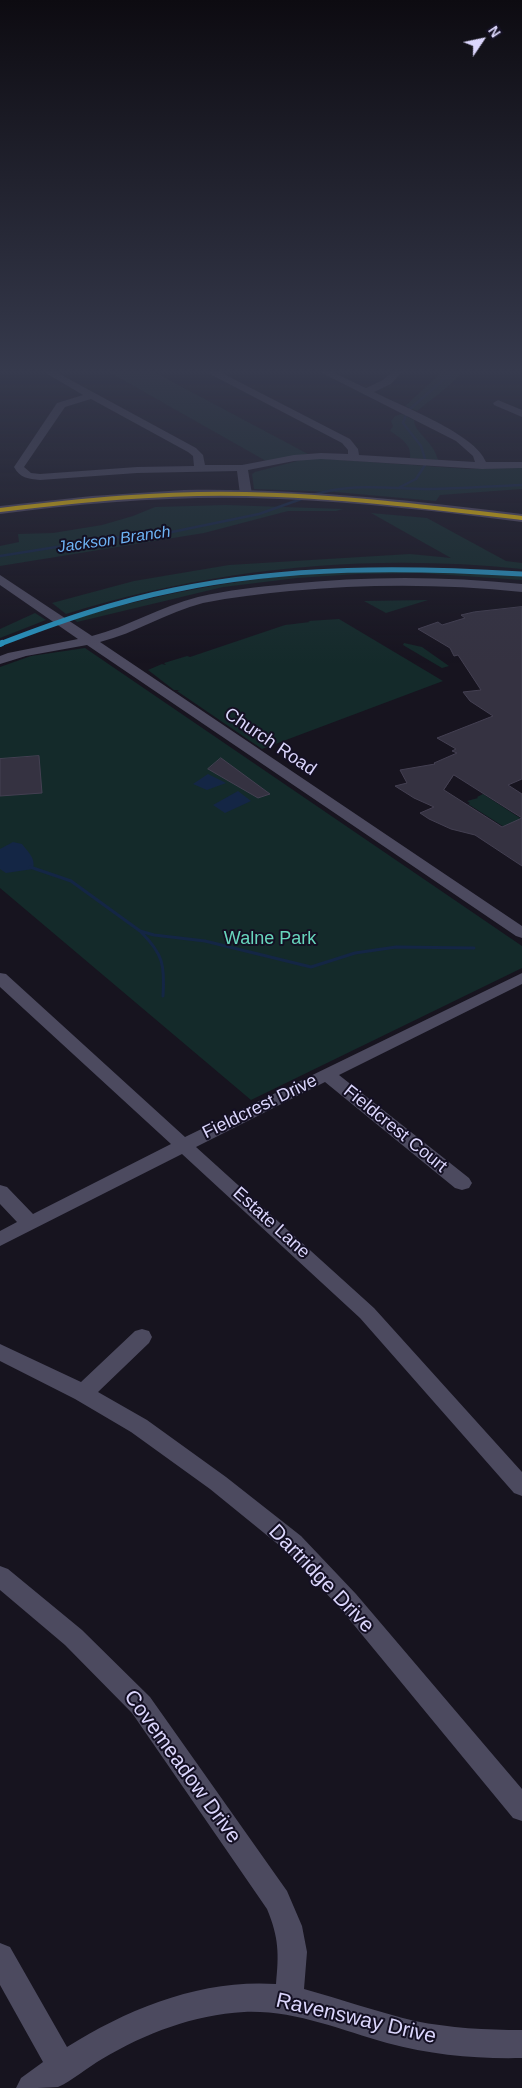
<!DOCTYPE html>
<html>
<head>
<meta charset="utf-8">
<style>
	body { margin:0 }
	#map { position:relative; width:522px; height:2088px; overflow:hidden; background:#17141f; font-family:Arial,sans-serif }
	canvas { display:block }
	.north { position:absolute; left:457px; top:15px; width:50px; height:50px; -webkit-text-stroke:4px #141023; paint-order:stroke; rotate:56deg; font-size:14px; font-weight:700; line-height:20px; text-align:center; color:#dbd6fc }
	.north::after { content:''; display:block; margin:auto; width:18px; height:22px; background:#dbd6fc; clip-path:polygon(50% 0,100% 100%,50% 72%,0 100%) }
</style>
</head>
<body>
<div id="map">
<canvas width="522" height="2088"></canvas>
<div class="north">N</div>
</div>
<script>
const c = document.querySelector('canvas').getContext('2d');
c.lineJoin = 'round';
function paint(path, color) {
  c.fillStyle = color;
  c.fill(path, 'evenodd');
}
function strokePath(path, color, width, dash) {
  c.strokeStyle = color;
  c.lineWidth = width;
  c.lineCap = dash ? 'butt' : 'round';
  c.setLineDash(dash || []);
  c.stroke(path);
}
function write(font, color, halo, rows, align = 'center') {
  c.font = font + ' Arial,sans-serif';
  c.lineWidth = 4;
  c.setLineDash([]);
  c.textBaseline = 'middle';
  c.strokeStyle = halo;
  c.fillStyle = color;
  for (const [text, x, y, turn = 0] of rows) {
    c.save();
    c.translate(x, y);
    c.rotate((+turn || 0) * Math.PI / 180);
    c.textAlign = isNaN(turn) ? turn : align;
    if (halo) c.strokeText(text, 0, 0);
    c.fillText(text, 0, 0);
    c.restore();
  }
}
const green = new Path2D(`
	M109,372h45l154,82 -42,7z
	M442,372h20l-12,13 -33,26 -12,-5z
	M402,414l12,6c1,14 19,20 24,40l-28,-2c2,-14 -10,-20 -20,-27l3,-5 -2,-5 4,-5z
	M305,459h22l142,10 53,-1v21l-82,6 -4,6 -101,-9 -81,-3 -2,-15 3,-2z
	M226,505l117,4 -7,2h-48l-84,22 -204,33v-20l19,-4 -1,-8 35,-1 49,-8 31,-9 22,-9z
	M371,513l56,5 79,43 16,2v6c-153,-16 -309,-1 -456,45l-14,-11 82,-22 95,-16 181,-11 41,4z
	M352,570l114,2 56,4v4l-102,-7 -63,1 -60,4 -74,9 -146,35 -3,-3c91,-28 182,-43 278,-49z
	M428,600l-42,13 -22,-12z
	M35,613l11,7 -46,18v-9z
	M339,619l104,62 -181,68 -85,-58 3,-1h-6l-26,-20 14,-6 4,1 -2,-2 23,-7 3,1 95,-32 25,-3 -2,-1z
	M404,643l18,4 27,19 -7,2 -39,-23z
	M85,648l437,298v22l-271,132 -251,-212v-221l31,-11z
	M483,794l37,24 -8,14 -44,-28 2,-1 -3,-2 11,-3 -1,-1z`);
const water = new Path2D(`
	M208,774l18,9 -19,7 -14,-6z
	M238,791l13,10 -26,12 -12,-8z
	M13,842l9,2c6,8 14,14 11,25l-27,4 -6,-4v-20z`);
const streamFar1 = new Path2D(`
	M410,409l42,-37
	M406,415l-3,8 18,23 4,13
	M400,487l16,-8 9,-14
	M313,495c39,-13 77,-6 117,-6 31,0 61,-3 92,-4
	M0,556l119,-19 48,-4 92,-19 45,-16`);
const stream = new Path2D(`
	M30,867l41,14 69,50 14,4 51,6 106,26 44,-14 41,-6 78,1
	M141,932c22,22 24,33 22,64`);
const building = new Path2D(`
	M522,607v172l-14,6 14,9v72l-47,-31 -24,-6 -22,-10 -9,-6 14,-6 -20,-9 -19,-12 12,-3 -7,-13 35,-6 -1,-1 23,-10 -5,-2 4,-2 -19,-11 56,-22 -23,-15 -7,-9 18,-2 -23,-35 -4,1 -4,-8 -32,-19 20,-7 4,3 23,-7 -4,-3 13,-3zM454,775l68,43 -20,9 -58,-37z
	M39,756l3,37 -42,3v-37z
	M221,758l15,11 34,25 -12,4 -50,-29z`);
const minor = new Path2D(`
	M44,372h12l140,76 7,7 2,10h37l52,-10 27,-2 27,1v-4l-6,-7 -132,-69 -2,-2h12l130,67 8,10 1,6 116,7 -2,-6 -17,-15 -136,-69h12l34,16 17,-8 9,-8h10l-11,12 -17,8c27,14 102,42 112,70h36v6l-40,1 -161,-10 -27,2 -46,9 4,24 -6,3 -6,-3 -3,-23 -100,2 -97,7c-12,-1 -20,-2 -26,-13l43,-64 26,-8zM91,399l97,53 5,4 1,10 -57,1 -97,7 -9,-1 -7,-6 41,-60z
	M498,400l24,10v7l-28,-12 -1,-2z
	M0,575l92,61c36,-9 69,-30 106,-39 30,-7 60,-10 90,-13 78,-8 156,-8 234,0v8c-77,-8 -154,-8 -232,-1 -29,3 -58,6 -87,12 -36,9 -67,30 -103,39l422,284v12l-6,-2 -429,-291 -61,11 -26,8v-8l8,-3 70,-14 -78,-54z
	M0,973l6,1 179,163 337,-164v11l-183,91 130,103 3,5 -3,5 -7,2 -7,-2 -130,-106 -129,65 178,161 148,164v24l-8,-3 -154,-175 -178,-164 -182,92v-15l17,-9 -17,-18v-19l7,2 26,27 138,-70 -171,-157z
	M142,1329l7,2 3,6 -3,6 -51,49 49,28 79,57 75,59 55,58 166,195v32l-9,-3 -173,-210 -55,-58 -75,-61 -79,-57 -56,-33 -75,-38v-17l81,38 54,-51z
	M0,1566l8,3 74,61 68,67 137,194 15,35 5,26 -3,37c37,10 73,23 111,32 35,7 71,9 107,9v28c-46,1 -90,-3 -135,-15 -47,-13 -92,-33 -143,-31 -51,3 -98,21 -142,47 -14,8 -30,22 -44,28 -9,1 -32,1 -42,1l5,-10 22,-16 -43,-77v-42l10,4 57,100c62,-39 135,-68 209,-63 3,-30 3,-46 -9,-75l-135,-196 -67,-68 -65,-55z`);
const major = new Path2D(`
	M184,490c114,-2 225,10 338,24v8c-80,-10 -161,-20 -242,-23 -94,-4 -187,3 -280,15v-8l92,-10z`);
const bus1 = new Path2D(`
	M0,510c82,-10 164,-18 246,-16 93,2 184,13 276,24`);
const rail1Far1 = new Path2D(`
	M0,644c57,-22 114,-42 174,-54 114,-24 232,-23 348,-16`);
const rail1 = new Path2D(`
	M0,644l2,-1`);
const farWaternames = [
	["Jackson Branch",114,540,-8]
];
const streetNames = [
	["Church Road",270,742,34],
	["Fieldcrest Drive",260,1107,-26],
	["Fieldcrest Court",395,1129,39],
	["Estate Lane",271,1223,42]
];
const parkNames = [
	["Walne Park",270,939]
];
const nearStreetnames = [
	["Dartridge Drive",321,1579,46],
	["Covemeadow Drive",182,1767,54],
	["Ravensway Drive",356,2019,13]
];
paint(green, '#142a2a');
paint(water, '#142645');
strokePath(streamFar1, '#142645', 2.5);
strokePath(stream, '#142645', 3);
paint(building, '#353241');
strokePath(building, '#444052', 1);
paint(minor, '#4c4a5f');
paint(major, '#544b63');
strokePath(bus1, '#fc0', 4);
strokePath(rail1Far1, '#2893bf', 5);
strokePath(rail1, '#2893bf', 6);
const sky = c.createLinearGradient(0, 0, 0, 664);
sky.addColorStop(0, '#0d0b11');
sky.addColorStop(0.56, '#363a4d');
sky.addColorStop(1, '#363a4d00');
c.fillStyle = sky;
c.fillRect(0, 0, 522, 664);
write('italic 16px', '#6db2f3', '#141023', farWaternames);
write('18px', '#dbd6fc', '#141023', streetNames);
write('18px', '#68d6bd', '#141023', parkNames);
write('21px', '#dbd6fc', '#141023', nearStreetnames);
</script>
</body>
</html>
